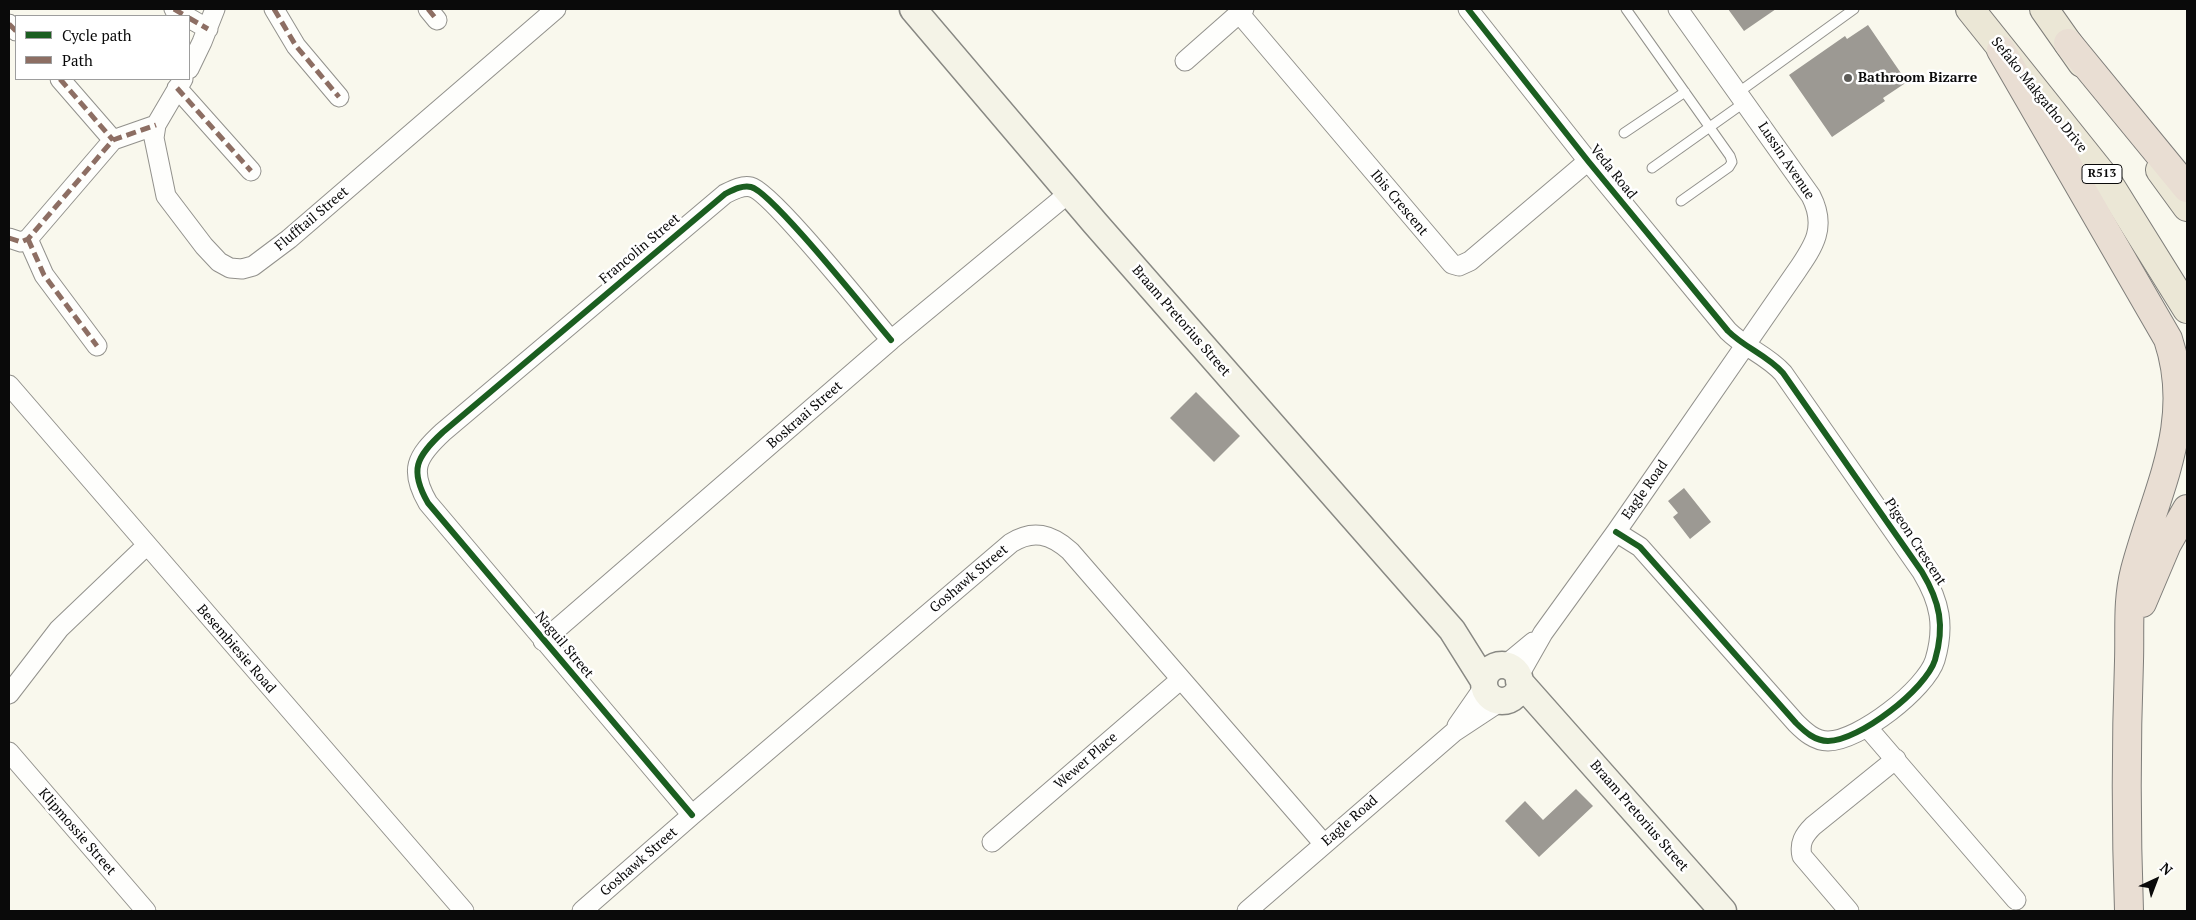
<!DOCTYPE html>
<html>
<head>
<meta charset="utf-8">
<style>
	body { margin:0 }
	#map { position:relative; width:2196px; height:920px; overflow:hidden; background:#f9f8ed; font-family:"PT Serif",serif }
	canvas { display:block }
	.frame { position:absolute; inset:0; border:10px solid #0a0a0a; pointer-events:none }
	.legend { position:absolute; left:15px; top:15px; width:175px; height:65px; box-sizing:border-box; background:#fff; border:1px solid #9d9d9d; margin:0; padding:6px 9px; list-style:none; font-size:15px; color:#0a0a0a }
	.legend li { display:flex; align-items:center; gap:10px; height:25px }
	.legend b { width:25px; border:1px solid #9d9d9d }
	.north { position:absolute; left:2131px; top:855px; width:50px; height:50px; -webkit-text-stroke:4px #fff; paint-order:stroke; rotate:43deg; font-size:14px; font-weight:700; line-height:20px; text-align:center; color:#0a0a0a }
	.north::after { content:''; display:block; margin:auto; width:18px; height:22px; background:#0a0a0a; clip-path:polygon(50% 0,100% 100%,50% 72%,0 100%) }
</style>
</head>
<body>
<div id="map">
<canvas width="2196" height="920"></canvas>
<div class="frame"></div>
<ul class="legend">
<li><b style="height:6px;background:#1b5e20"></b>Cycle path</li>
<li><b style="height:6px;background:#8d6e63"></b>Path</li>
</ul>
<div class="north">N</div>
</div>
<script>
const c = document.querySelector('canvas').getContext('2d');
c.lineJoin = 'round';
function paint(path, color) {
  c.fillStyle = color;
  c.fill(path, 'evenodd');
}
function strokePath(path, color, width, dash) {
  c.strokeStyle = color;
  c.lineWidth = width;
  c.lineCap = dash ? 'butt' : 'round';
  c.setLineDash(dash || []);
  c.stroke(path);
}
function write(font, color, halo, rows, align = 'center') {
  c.font = font + ' "PT Serif",serif';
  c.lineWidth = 5;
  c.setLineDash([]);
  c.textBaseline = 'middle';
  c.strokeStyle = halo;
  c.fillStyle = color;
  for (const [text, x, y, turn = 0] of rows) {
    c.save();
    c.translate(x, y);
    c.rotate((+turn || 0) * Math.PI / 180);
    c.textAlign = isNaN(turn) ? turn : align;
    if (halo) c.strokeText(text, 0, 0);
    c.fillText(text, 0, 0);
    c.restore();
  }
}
const building = new Path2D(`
	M1728,9h48l-32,22z
	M1868,25l39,57 -24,16 2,3 -53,36 -43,-62 56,-39 2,3z
	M1196,392l44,44 -26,26 -44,-44z
	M1684,488l27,34 -21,17 -17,-22 5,-4 -10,-12z
	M1576,789l17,17 -54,51 -34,-36 20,-20 18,19z`);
const lane = new Path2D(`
	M1626,9l104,147 2,6 -3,5 -48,34
	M1739,92l115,-83
	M1624,133l61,-41
	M1652,168l93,-66`);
const street = new Path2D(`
	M174,9l12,7
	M274,9l22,37 43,51
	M428,9l9,11
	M1468,9l120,152 140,170c17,17 39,24 55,42l139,199c18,30 23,54 13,88 -9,29 -76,81 -107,81 -13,0 -23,-9 -32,-18l-156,-176 -24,-15
	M1239,13l213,251 7,2 11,-5 118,-100
	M189,18l19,11
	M9,24l7,7
	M1185,61l59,-52
	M189,69l13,-27 13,-33
	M60,79l53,61
	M183,79l-27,46 -2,13 12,58 38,50 15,16 11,6 12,1 11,-3 36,-27 267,-230
	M177,88l74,83
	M9,238l12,4 7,-3 85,-99 43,-15
	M28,239l16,36 53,71
	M9,385l455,526
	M543,641l348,-301 178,-147
	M1504,666l29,-24
	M1518,677l25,-44 73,-101 180,-260c18,-26 31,-45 15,-76l-133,-187
	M9,694l50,-65 87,-83
	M1457,726l27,-39
	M1867,727l149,173
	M9,752l137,159
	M692,815l-264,-312c-19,-33 -12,-46 15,-71l282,-238c8,-4 17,-9 26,-7 20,4 120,130 140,153
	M992,842l188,-162
	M582,911l110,-96 319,-272c22,-14 40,-9 59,8l254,293
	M1247,911l207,-179 47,-31
	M1849,911l-47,-55c-3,-13 2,-21 11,-30l83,-67`);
const secondary = new Path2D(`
	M913,9l182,214 357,407 32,51
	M1484 683a18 18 0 1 1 36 0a18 18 0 1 1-36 0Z
	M1519,681l204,230`);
const primary = new Path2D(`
	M1970,9l136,170 81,130
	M2044,9l38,54
	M2160,170l27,37`);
const highway = new Path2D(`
	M2068,43l119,145
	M2001,50l167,289c28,84 -12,151 -33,231 -8,31 -5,60 -6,91 -3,83 -3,167 0,250
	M2142,603l25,-59 20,-35`);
const quiet = new Path2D(`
	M174,9l12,7
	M274,9l22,37 43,51
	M428,9l9,11
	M189,18l19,11
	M9,24l7,7
	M60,79l53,61
	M177,88l74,83
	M9,238l12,4 7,-3 85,-99 43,-15
	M28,239l16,36 53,71`);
const cycleway = new Path2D(`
	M1468,9l120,152 140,170c17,17 39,24 55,42l139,199c18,30 23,54 13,88 -9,29 -76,81 -107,81 -13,0 -23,-9 -32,-18l-156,-176 -24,-15
	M692,815l-264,-312c-19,-33 -12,-46 15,-71l282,-238c8,-4 17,-9 26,-7 20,4 120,130 140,153`);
const markers = [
	[1848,78,5,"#5e5d59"]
];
const shields = [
	[2102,174,40]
];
const shieldNames = [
	["R513",2102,174]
];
const poiNames = [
	["Bathroom Bizarre",1858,78]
];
const streetNames = [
	["Sefako Makgatho Drive",2039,95,51],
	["Lussin Avenue",1786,161,56],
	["Veda Road",1613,172,51],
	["Ibis Crescent",1399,203,50],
	["Flufftail Street",312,219,-40],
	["Francolin Street",640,249,-40],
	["Braam Pretorius Street",1181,321,49],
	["Boskraai Street",805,415,-41],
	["Eagle Road",1645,490,-55],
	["Pigeon Crescent",1915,542,57],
	["Goshawk Street",969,579,-40],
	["Naguil Street",564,645,50],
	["Besembiesie Road",236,649,49],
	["Wewer Place",1086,761,-41],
	["Braam Pretorius Street",1639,816,49],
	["Eagle Road",1350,821,-41],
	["Klipmossie Street",77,832,49],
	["Goshawk Street",639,862,-41]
];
paint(building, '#9c9993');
strokePath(lane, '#92918c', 11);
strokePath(street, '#92918c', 21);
strokePath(secondary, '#888883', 29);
strokePath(primary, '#7f7e7a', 30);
strokePath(highway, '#7f7e7a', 30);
strokePath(lane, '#fefefc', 9);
strokePath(street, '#fefefc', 19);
strokePath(secondary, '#f4f3e7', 26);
strokePath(primary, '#ebe7d6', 28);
strokePath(highway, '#e9ded3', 28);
strokePath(quiet, '#8d6e63', 5, [10, 5]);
strokePath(cycleway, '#1b5e20', 6);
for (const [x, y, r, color] of markers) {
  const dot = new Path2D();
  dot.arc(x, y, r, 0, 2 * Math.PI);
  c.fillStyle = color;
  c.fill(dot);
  strokePath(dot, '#fff', 2);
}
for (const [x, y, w] of shields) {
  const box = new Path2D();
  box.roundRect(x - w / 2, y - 9.5, w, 19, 4);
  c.fillStyle = '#fff';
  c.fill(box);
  strokePath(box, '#0a0a0a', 1);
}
write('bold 12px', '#0a0a0a', null, shieldNames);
write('bold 14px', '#0a0a0a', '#fff', poiNames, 'left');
write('14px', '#0a0a0a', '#fff', streetNames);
</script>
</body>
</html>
